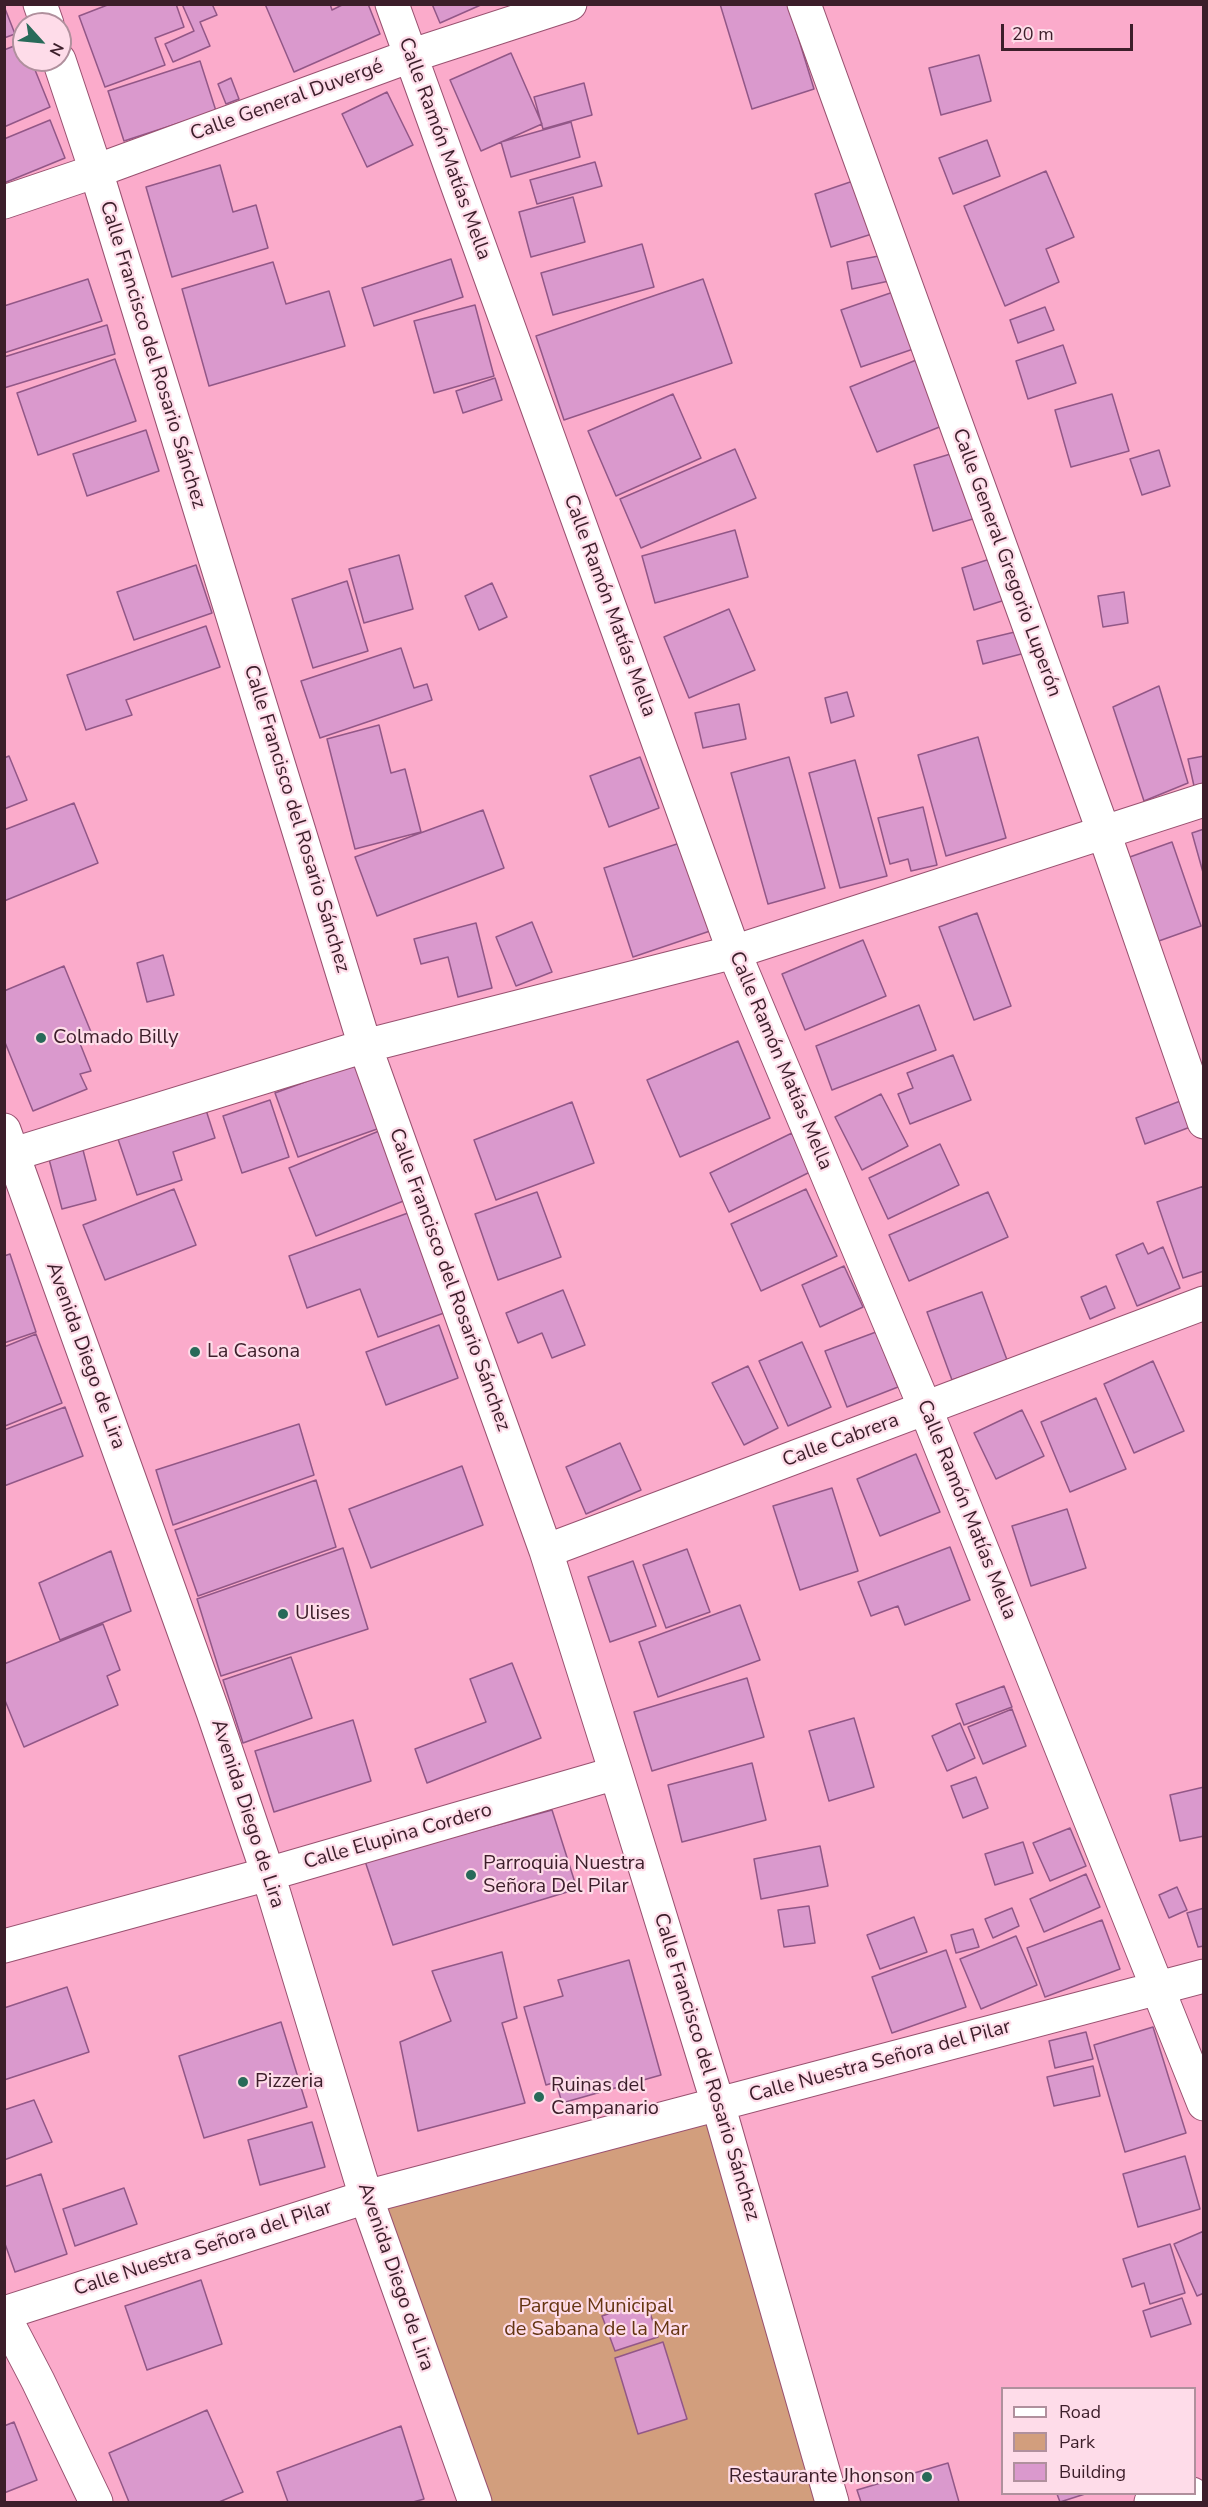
<!DOCTYPE html>
<html>
<head>
<meta charset="utf-8">
<style>
	body { margin:0 }
	#map { position:relative; width:1208px; height:2507px; overflow:hidden; background:#fbabcb; font-family:"Nunito Sans",sans-serif }
	canvas { display:block }
	.frame { position:absolute; inset:0; border:6px solid #3c1e2a; pointer-events:none }
	.legend { position:absolute; left:1001px; top:2387px; width:195px; height:108px; box-sizing:border-box; background:#fedce9; border:2px solid #b0909d; margin:0; padding:8px 10px; list-style:none; font-size:18px; color:#3c1e2a }
	.legend li { display:flex; align-items:center; gap:12px; height:30px }
	.legend b { width:30px; border:2px solid #b0909d }
	.north { position:absolute; left:12px; top:12px; width:60px; height:60px; box-sizing:border-box; background:#fedce9; border:2px solid #b0909d; border-radius:50%; rotate:117deg; font-size:16px; font-weight:700; line-height:24px; text-align:center; color:#3c1e2a }
	.north::after { content:''; display:block; margin:auto; width:21px; height:27px; background:#286a59; clip-path:polygon(50% 0,100% 100%,50% 72%,0 100%) }
	.scale { position:absolute; left:1001px; top:24px; width:132px; height:27px; box-sizing:border-box; border:3px solid #3c1e2a; border-top:0; padding-left:8px; font-size:18px; line-height:21px; white-space:nowrap; color:#3c1e2a; -webkit-text-stroke:4px #fedce9; paint-order:stroke }
</style>
</head>
<body>
<div id="map">
<canvas width="1208" height="2507"></canvas>
<div class="frame"></div>
<ul class="legend">
<li><b style="height:8px;background:#fff"></b>Road</li>
<li><b style="height:16px;background:#d29e7d"></b>Park</li>
<li><b style="height:16px;background:#da99cd"></b>Building</li>
</ul>
<div class="north">N</div>
<div class="scale">20 m</div>
</div>
<script>
const c = document.querySelector('canvas').getContext('2d');
c.lineJoin = 'round';
function paint(path, color) {
  c.fillStyle = color;
  c.fill(path, 'evenodd');
}
function strokePath(path, color, width, dash) {
  c.strokeStyle = color;
  c.lineWidth = width;
  c.lineCap = dash ? 'butt' : 'round';
  c.setLineDash(dash || []);
  c.stroke(path);
}
function write(font, color, halo, rows, align = 'center') {
  c.font = font + ' "Nunito Sans",sans-serif';
  c.lineWidth = 4.5;
  c.setLineDash([]);
  c.textBaseline = 'middle';
  c.strokeStyle = halo;
  c.fillStyle = color;
  for (const [text, x, y, turn = 0] of rows) {
    c.save();
    c.translate(x, y);
    c.rotate((+turn || 0) * Math.PI / 180);
    c.textAlign = isNaN(turn) ? turn : align;
    if (halo) c.strokeText(text, 0, 0);
    c.fillText(text, 0, 0);
    c.restore();
  }
}
const green = new Path2D(`
	M718,2104l114,398h-357l-109,-305z`);
const building = new Path2D(`
	M110,4h66l8,23 -29,11 10,27 -60,22 -26,-71z
	M182,4h30l5,11 -17,7 10,24 -37,16 -8,-18 29,-13z
	M265,4h65l2,6 12,-6h24l12,30 -86,38z
	M432,4h51l-43,19z
	M720,4h68l26,85 -62,20z
	M4,6l11,28 -11,4z
	M24,42v18h7l19,47 -46,20v-77z
	M511,53l31,71 -61,27 -31,-71z
	M979,55l12,46 -50,14 -12,-47z
	M200,61l16,50 -92,30 -16,-50z
	M231,78l8,21 -13,5 -8,-20z
	M584,83l8,32 -49,14 -9,-32z
	M387,92l26,53 -46,22 -25,-53z
	M50,120l15,38 -61,25v-44z
	M571,122l9,35 -69,20 -10,-35z
	M987,140l13,36 -47,18 -14,-36z
	M595,162l7,24 -65,18 -7,-24z
	M220,165l13,47 23,-7 12,43 -96,29 -26,-90z
	M1046,171l28,66 -28,12 13,33 -54,24 -41,-100z
	M859,179l16,54 -44,14 -16,-53z
	M573,197l12,45 -54,15 -12,-45z
	M642,244l12,43 -101,28 -12,-42z
	M884,255l5,26 -37,8 -5,-27z
	M451,259l12,38 -89,29 -12,-38z
	M273,262l13,42 43,-13 16,55 -136,40 -27,-97z
	M88,279l14,42 -98,32v-47z
	M703,279l29,84 -168,57 -28,-84z
	M902,289l20,57 -61,21 -20,-57z
	M475,305l19,71 -60,17 -20,-72z
	M1045,307l9,23 -36,13 -8,-23z
	M107,325l8,29 -111,34v-31z
	M1063,345l13,38 -48,16 -12,-38z
	M926,356l26,66 -75,30 -27,-65z
	M115,359l21,62 -98,34 -21,-62z
	M495,378l7,22 -39,13 -7,-22z
	M673,394l28,64 -85,38 -28,-65z
	M1112,394l17,57 -58,16 -16,-57z
	M146,430l13,41 -72,25 -14,-42z
	M735,449l21,49 -115,50 -21,-49z
	M1159,450l11,36 -28,9 -12,-36z
	M957,452l19,66 -43,13 -19,-66z
	M735,530l13,47 -93,26 -13,-47z
	M399,555l14,54 -49,14 -15,-54z
	M993,558l12,42 -31,10 -12,-42z
	M196,565l16,48 -78,27 -17,-48z
	M347,581l21,70 -55,17 -21,-69z
	M492,583l15,34 -28,13 -14,-34z
	M1124,592l4,31 -25,4 -5,-31z
	M729,609l26,61 -66,28 -25,-61z
	M206,626l14,41 -94,33 6,15 -46,15 -19,-55z
	M1019,631l6,22 -42,11 -6,-23z
	M401,648l13,40 13,-4 5,16 -112,38 -19,-57z
	M1159,686l29,97 -44,18 -31,-94z
	M847,692l7,24 -23,7 -6,-25z
	M739,704l7,35 -43,9 -8,-35z
	M379,725l12,48 14,-4 16,63 -66,17 -28,-110z
	M978,737l28,101 -60,18 -28,-101z
	M9,756l18,44 -23,9v-51z
	M1204,756v28l-10,2 -6,-27z
	M640,757l19,51 -50,19 -19,-51z
	M789,757l36,131 -57,16 -37,-131z
	M855,760l32,116 -47,12 -31,-115z
	M74,803l24,60 -94,38v-71z
	M923,807l14,58 -26,6 -3,-12 -18,5 -12,-46z
	M483,810l21,58 -127,48 -22,-59z
	M1204,829v47l-12,-43z
	M686,841l30,88 -83,28 -29,-89z
	M1172,842l29,84 -45,16 -29,-84z
	M977,913l34,93 -37,14 -35,-93z
	M532,922l20,50 -36,14 -20,-49z
	M476,923l16,65 -34,9 -10,-40 -27,7 -7,-25z
	M863,940l23,56 -81,34 -23,-56z
	M163,955l11,40 -27,7 -10,-39z
	M64,966l27,66 -14,4 14,35 -11,3 7,15 -54,22 -29,-71v-49z
	M919,1005l17,45 -104,40 -16,-44z
	M738,1041l32,77 -90,39 -33,-77z
	M953,1055l18,45 -61,24 -12,-30 15,-6 -6,-15z
	M357,1063l23,65 -82,29 -23,-64z
	M881,1094l27,52 -46,24 -27,-53z
	M270,1100l19,57 -47,16 -19,-57z
	M1183,1100l10,26 -48,18 -9,-26z
	M572,1102l22,61 -98,37 -22,-60z
	M206,1110l9,28 -42,14 9,28 -45,15 -19,-56z
	M379,1131l27,69 -90,36 -27,-68z
	M792,1133l18,39 -81,40 -19,-39z
	M940,1144l19,41 -71,34 -19,-41z
	M83,1150l13,50 -34,9 -13,-50z
	M1204,1186v85l-21,7 -26,-76z
	M174,1189l22,56 -91,35 -22,-55z
	M806,1189l31,67 -76,35 -30,-67z
	M537,1192l24,65 -63,23 -23,-66z
	M988,1192l20,45 -99,44 -20,-46z
	M408,1213l36,100 -66,24 -18,-48 -53,19 -18,-52z
	M1143,1243l5,11 15,-7 17,41 -43,18 -21,-51z
	M10,1254l26,78 -32,11v-87z
	M844,1266l19,41 -43,20 -18,-42z
	M1106,1286l9,22 -25,11 -9,-22z
	M563,1290l22,55 -33,13 -10,-25 -24,10 -12,-30z
	M982,1292l25,68 -55,20 -25,-68z
	M439,1325l19,53 -72,27 -20,-53z
	M876,1332l22,55 -51,20 -22,-56z
	M36,1334l26,69 -57,23 -1,-79z
	M802,1342l29,65 -43,19 -29,-65z
	M1153,1361l31,70 -50,22 -30,-69z
	M748,1366l30,62 -34,17 -32,-62z
	M1096,1398l30,71 -56,23 -29,-70z
	M65,1407l18,49 -79,30v-56z
	M1022,1410l22,46 -48,23 -22,-46z
	M299,1424l15,51 -141,50 -17,-55z
	M620,1443l21,47 -55,24 -20,-47z
	M916,1454l24,58 -60,24 -23,-57z
	M462,1466l21,59 -112,43 -22,-59z
	M316,1480l20,67 -138,49 -23,-66z
	M832,1488l26,83 -58,19 -27,-84z
	M1067,1509l19,59 -55,18 -19,-60z
	M950,1547l20,53 -65,25 -7,-19 -27,10 -13,-34z
	M343,1548l25,81 -147,47 -24,-77z
	M687,1549l23,63 -44,16 -23,-63z
	M111,1551l20,60 -71,29 -21,-57z
	M633,1561l23,65 -46,16 -22,-65z
	M740,1605l20,55 -102,37 -19,-55z
	M103,1624l17,46 -13,6 11,29 -94,42 -20,-49v-34z
	M291,1657l21,61 -69,25 -20,-63z
	M512,1663l29,75 -114,45 -12,-34 71,-27 -16,-43z
	M747,1678l17,59 -112,34 -18,-59z
	M1004,1686l8,21 -48,18 -8,-21z
	M1012,1709l14,37 -43,18 -15,-37z
	M854,1718l20,69 -45,14 -20,-70z
	M353,1720l18,61 -97,31 -19,-61z
	M960,1723l15,35 -28,13 -15,-35z
	M752,1763l14,57 -84,22 -14,-57z
	M976,1777l12,31 -25,10 -12,-32z
	M1204,1787v49l-24,5 -10,-46z
	M552,1810l25,79 -184,56 -28,-84z
	M1070,1828l16,38 -36,15 -17,-38z
	M1023,1842l10,31 -38,12 -10,-31z
	M820,1846l8,40 -67,13 -7,-40z
	M1086,1874l14,33 -56,25 -14,-33z
	M1177,1887l10,23 -18,8 -10,-23z
	M809,1906l6,37 -31,4 -6,-37z
	M1012,1908l7,18 -26,12 -8,-19z
	M1204,1908v38l-6,1 -11,-34z
	M914,1917l13,35 -47,17 -13,-34z
	M1102,1920l18,49 -75,28 -18,-49z
	M973,1929l6,18 -23,6 -5,-18z
	M1016,1936l21,49 -56,24 -21,-50z
	M946,1950l20,57 -74,26 -20,-56z
	M502,1952l15,66 -15,5 23,80 -107,28 -18,-89 51,-21 -19,-50z
	M629,1960l32,115 -99,28 -6,-21 -10,3 -22,-78 39,-11 -5,-16z
	M67,1987l22,65 -85,28v-72z
	M281,2022l26,85 -103,31 -25,-82z
	M1153,2027l33,106 -61,19 -31,-107z
	M1086,2032l7,27 -38,9 -6,-27z
	M1093,2066l7,30 -46,10 -7,-29z
	M34,2100l18,42 -48,18v-50z
	M312,2122l13,45 -65,18 -12,-45z
	M1185,2156l15,53 -62,18 -15,-53z
	M41,2174l26,80 -52,18 -11,-31v-54z
	M124,2188l13,36 -62,22 -12,-37z
	M1204,2231v62l-7,3 -23,-52z
	M1170,2244l15,49 -35,11 -6,-21 -12,4 -9,-28z
	M201,2280l21,64 -75,26 -22,-64z
	M1182,2298l9,26 -40,13 -8,-26z
	M646,2301l12,36 -43,14 -13,-35z
	M663,2342l24,77 -49,15 -23,-76z
	M207,2410l36,82 -24,10h-90l-20,-49z
	M14,2422l23,58 -33,13v-67z
	M401,2426l23,73 -11,3h-125l-11,-30z
	M948,2463l11,39h-98l-4,-12z
	M1057,2494h28l-25,8z`);
const minor = new Path2D(`
	M40,4l7,20
	M392,4l342,948 192,458 278,694
	M804,4l300,829 100,289
	M59,60l37,111 269,875 181,505 70,222 102,331 114,398
	M4,202l92,-31 314,-115 160,-52
	M4,1130l209,582 55,162 98,323 109,305
	M4,1157l361,-111 369,-94 470,-152
	M546,1551l658,-248
	M4,1946l264,-72 348,-101
	M4,2313l362,-116 838,-221
	M4,2316l34,65 58,121
	M1151,2502l41,-8`);
const markers = [
	[41,1038,6,"#286a59"],
	[195,1352,6,"#286a59"],
	[283,1614,6,"#286a59"],
	[471,1875,6,"#286a59"],
	[243,2082,6,"#286a59"],
	[539,2097,6,"#286a59"],
	[927,2477,6,"#286a59"]
];
const streetNames = [
	["Calle General Duvergé",287,101,-20],
	["Calle Ramón Matías Mella",444,149,70],
	["Calle Francisco del Rosario Sánchez",152,355,73],
	["Calle General Gregorio Luperón",1006,563,70],
	["Calle Ramón Matías Mella",609,606,70],
	["Calle Francisco del Rosario Sánchez",296,819,73],
	["Calle Ramón Matías Mella",780,1061,67],
	["Calle Francisco del Rosario Sánchez",449,1280,70],
	["Avenida Diego de Lira",85,1356,70],
	["Calle Cabrera",841,1441,-20],
	["Calle Ramón Matías Mella",966,1510,68],
	["Avenida Diego de Lira",247,1814,72],
	["Calle Elupina Cordero",398,1837,-16],
	["Calle Nuestra Señora del Pilar",880,2062,-15],
	["Calle Francisco del Rosario Sánchez",706,2067,73],
	["Calle Nuestra Señora del Pilar",203,2249,-18],
	["Avenida Diego de Lira",395,2277,71]
];
const poiNames = [
	["Colmado Billy",53,1038],
	["La Casona",207,1352],
	["Ulises",295,1614],
	["Parroquia Nuestra",483,1864],
	["Señora Del Pilar",483,1887],
	["Pizzeria",255,2082],
	["Ruinas del",551,2086],
	["Campanario",551,2109],
	["Restaurante Jhonson",915,2477,"right"]
];
const parkNames = [
	["Parque Municipal",596,2307],
	["de Sabana de la Mar",596,2330]
];
paint(green, '#d29e7d');
paint(building, '#da99cd');
strokePath(building, '#925787', 1.5);
strokePath(minor, '#995170', 35);
strokePath(minor, '#fff', 33);
for (const [x, y, r, color] of markers) {
  const dot = new Path2D();
  dot.arc(x, y, r, 0, 2 * Math.PI);
  c.fillStyle = color;
  c.fill(dot);
  strokePath(dot, '#fedce9', 2);
}
write('20px', '#3c1e2a', '#fedce9', streetNames);
write('20px', '#3c1e2a', '#fedce9', poiNames, 'left');
write('20px', '#643511', '#fedce9', parkNames);
</script>
</body>
</html>
